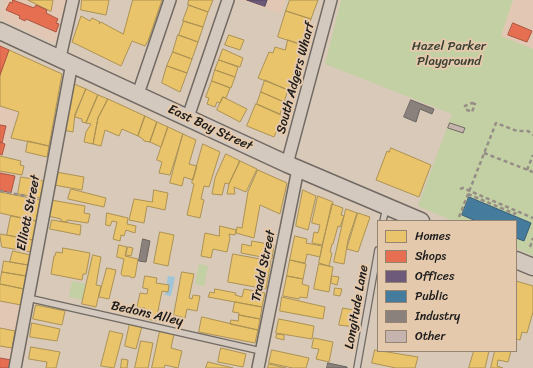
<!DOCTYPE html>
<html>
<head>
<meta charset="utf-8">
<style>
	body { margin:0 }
	#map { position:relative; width:533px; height:368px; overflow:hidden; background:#d8c9b9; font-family:Sriracha,sans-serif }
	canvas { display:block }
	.legend { position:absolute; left:377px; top:220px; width:140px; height:132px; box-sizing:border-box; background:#e5c9ac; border:1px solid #958472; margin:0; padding:5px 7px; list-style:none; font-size:12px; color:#1c1c1c }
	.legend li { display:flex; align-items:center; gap:8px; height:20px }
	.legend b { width:20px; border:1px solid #958472 }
</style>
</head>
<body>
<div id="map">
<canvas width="533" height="368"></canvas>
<ul class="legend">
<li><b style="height:11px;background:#e9c46a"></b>Homes</li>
<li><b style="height:11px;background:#e76f51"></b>Shops</li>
<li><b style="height:11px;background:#6d597a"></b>Offices</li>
<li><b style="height:11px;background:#457b9d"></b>Public</li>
<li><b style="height:11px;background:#8a817c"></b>Industry</li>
<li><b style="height:11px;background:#c4b4ad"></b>Other</li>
</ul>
</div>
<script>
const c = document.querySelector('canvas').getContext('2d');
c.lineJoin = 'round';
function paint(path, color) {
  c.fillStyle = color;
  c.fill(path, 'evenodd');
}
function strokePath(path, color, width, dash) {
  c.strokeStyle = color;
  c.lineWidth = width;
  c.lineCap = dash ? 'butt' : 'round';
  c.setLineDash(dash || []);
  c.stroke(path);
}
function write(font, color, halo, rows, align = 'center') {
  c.font = font + ' Sriracha,sans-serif';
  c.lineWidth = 4;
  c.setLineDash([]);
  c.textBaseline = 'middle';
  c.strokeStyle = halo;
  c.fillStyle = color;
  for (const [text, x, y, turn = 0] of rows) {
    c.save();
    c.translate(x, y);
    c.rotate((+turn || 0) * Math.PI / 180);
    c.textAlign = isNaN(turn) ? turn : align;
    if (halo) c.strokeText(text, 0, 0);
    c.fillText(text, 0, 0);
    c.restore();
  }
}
const built = new Path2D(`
	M6,0h62l-10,39 -6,3 -51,-23 -1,-5z
	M240,0h46l-5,14z
	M513,0h20v49l-33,-13z
	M0,106l17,6 -13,44 -4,-1z
	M0,300l22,4 -11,64h-11z`);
const green = new Path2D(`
	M341,0h172l-12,36 32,13v207l-17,-8v-27h-63l-35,-15 34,-92 -127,-50z
	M199,264l9,2 -4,20 -9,-2z
	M72,281l14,3 -3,16 -14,-3z`);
const water = new Path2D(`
	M168,276l7,1 -4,19 -6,-1z`);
const homes = new Path2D(`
	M28,0h25l-2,11z
	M82,0h27l-3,15 -25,-5z
	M133,0h29l-14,41 -3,5 -13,-5 -11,25 -49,-24 9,-26 9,5 2,-3 8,4 -1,2 2,-2 22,12z
	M189,0h24l-5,12 -20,-7z
	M290,0h28l-7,19 -25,-8z
	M189,5l19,7 -5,15 -20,-6z
	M286,11l25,8 -9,26 -24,-8z
	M184,21l19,6 -5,15 -19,-7z
	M178,35l20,7 -6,17 -19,-7z
	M229,35l15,5 -4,10 -15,-5z
	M288,40l15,5 -15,45 -30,-12 11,-26 4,1 2,-6 10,3z
	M223,49l20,9 -3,9 -21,-7z
	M9,50l53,24 -13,72 -38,-8 8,-26 -19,-6v-31z
	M173,52l19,7 -5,14 -20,-7z
	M219,60l19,7 -3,10 -20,-7z
	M167,66l20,7 -7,19 -18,-9z
	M215,70l20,7 -4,11 -19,-7z
	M265,80l23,10 -4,12 -23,-10z
	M212,81l18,7 -4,10 -3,-1 -3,6 -3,-1 -2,5 -8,-3 2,-6 -3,-1z
	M72,83l14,6 -11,25 -2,18 -10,-2z
	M86,89l12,6 -12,28 -4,-1v-3l-7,-2z
	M261,92l23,10 -4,12 -23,-10z
	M98,95l10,4 -10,19 -5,26 -9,-2 2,-10 5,-8 -5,-1z
	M223,97l24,12 -7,13 -23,-12z
	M108,99l37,17 -7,20 -16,-7 -3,7 -14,-6 -4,16 -8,-2 5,-26z
	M256,104l27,12 -9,21 -27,-11z
	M145,116l12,6 -7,20 -6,-1 -1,-2 -5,-3z
	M157,122l11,5 -7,20 -11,-5z
	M168,127l15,7 -13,41 -11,-2 3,-11 -5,-2z
	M183,134l13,6 -7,24 8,2 -4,14 -9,-3 -2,9 -12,-3z
	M28,141l21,5 -2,11 -21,-5z
	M203,144l17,8 -11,35 -5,-1 -3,13 3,1 -4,18 -13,-3 7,-31 -2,-1z
	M391,148l40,17 -12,32 -43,-17 11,-29 2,1z
	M226,154l14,7 -11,23 -4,-1 -3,12 -10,-1 3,-16z
	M0,156l21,5 -1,4 4,1 -2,9 -22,-4z
	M240,161l17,8 -11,23 -12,-5 1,7h-8l2,-10z
	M258,170l29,13 -7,31 -20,-9 -6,33 -18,-5 1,-6 5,1 6,-36z
	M56,172l28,5 -2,13 -28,-5z
	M21,177l23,4 -4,17 -22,-4z
	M71,189l35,9 -2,9 -36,-8z
	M154,190l14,3 -3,17 -18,-4 -3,17 -15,-3 5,-21 18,3z
	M303,190l13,6 -8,34 -12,-4z
	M0,192l40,8 -4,21 -36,-8z
	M318,196l15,6 -11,43 -10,-2 2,-11 4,1 2,-8 -8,-2z
	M51,200l34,6 -1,7 6,1 -2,9 -21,-3v2l-6,-1v-2l-13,-3z
	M332,204l11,4 -2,7 3,1 -4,11 -2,-1 -5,18h-1l-2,8 2,1 -3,13 -10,-3z
	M346,209l11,4 -9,27 -4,24 -10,-2z
	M107,213l21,5 -1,6 9,2 -1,7 -9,-3 -2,6 -3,-1 -1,6 -7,-2 4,-17 -5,-1 -2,5 -4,-1z
	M358,213l12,4 -12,35 -11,-3z
	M11,216l25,5 -3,19 -26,-5z
	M52,220l29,5 -1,10 -30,-6z
	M220,226l16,4 -1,5 -6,-1 1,4 -3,14 -14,-3 -2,9 -10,-2 4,-23 14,3z
	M160,232l14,3 -6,31 -14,-3z
	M0,234l33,6 -2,12 -29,-5z
	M295,236l12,3 -1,4 16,3 -2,11 -13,-3 -2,9 -15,-3z
	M252,241l22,4 -2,14 -31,-6 1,-9 9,2z
	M119,245l8,2 -2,9 13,3 -3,18 -3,1 -3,-2h-6l-2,-2 3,-15 -7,-2z
	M128,247l5,1 -2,8 -5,-1z
	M63,248l27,5 -4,21h-3l-1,6 -31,-6 3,-18h1l1,-4 6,1z
	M13,251l17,4 -2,10 -18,-3z
	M233,254l38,7 -5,28 -38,-7z
	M93,255l8,2 -5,28 5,1 -5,21 -14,-3z
	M290,260l16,4 -3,15 -16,-3z
	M4,261l24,4 -2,11 -24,-4z
	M319,264l14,3 -4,25 -15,-3z
	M107,268l9,2 -7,29 -10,-2z
	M2,272l24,4 -2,13 -24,-5z
	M182,272l12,2 -5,24 3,1 1,-4 7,1 -3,15 -10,-2 -2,9 -11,-3z
	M145,276l12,2 -1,5 13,2 -1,7 -6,-1 -6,30 -13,-3 2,-10 -8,-1 3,-14 7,1 1,-5 -5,-1z
	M287,276l16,3 -1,5 7,2 -2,12 -7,-1 -1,2 -16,-3z
	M332,276l7,1 -2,8 -6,-2z
	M516,281l17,5v26l-6,21 -5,-1 -2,8 -4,-1z
	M0,284l24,5 -3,16 -21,-4z
	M335,288l7,1 -2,7 -6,-1z
	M215,289l21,4 -1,2 7,2 2,-8 21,4 -3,14 -54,-10 2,-5 4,1z
	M282,297l43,10 -2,12 -43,-8z
	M235,302l27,5 -2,12 -21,-4v-2l-6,-1z
	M36,305l29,6 -3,14 -29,-6z
	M343,308l15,3 -4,16 -15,-2z
	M239,315l21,4 -2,11 -28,-6 1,-4 7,1z
	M202,317l56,13 -3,13 -56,-11z
	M279,319l35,7 -2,13 -36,-6z
	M32,323l28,6 -3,12 -27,-4z
	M130,323l12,3 -6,23 -11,-3z
	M0,328l15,3 -3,17 -12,-2z
	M110,331l13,3 -9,34 -13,-2z
	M160,331l14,3 -3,14 11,3 -4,17 -13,-3 -1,3h-12z
	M277,334l7,1v5l-8,-2z
	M314,338l19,4 -4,20 -13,-3 3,-10 -7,-1z
	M141,341l12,2 -5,25h-13z
	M31,347l29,5 -4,16h-10l1,-6 -18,-3z
	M221,348l25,6 -3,13 -25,-5z
	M272,350l37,8 -3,10h-13l-24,-5z
	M375,350l43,7 -3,11h-19l-24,-5z
	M474,351h15l-4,17h-16z
	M495,351h16l-3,11 -10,-2 -1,6 6,2h-12z
	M122,359l6,1 -1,8h-6z
	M208,362l25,6h-27z
	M269,364l17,4h-18z`);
const shops = new Path2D(`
	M13,0l21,8 2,-3 11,5 -1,3 12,6 -2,4 3,1 -3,8 -30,-13 -1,2 -6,-3 1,-2 -14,-6 4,-8 2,1z
	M513,23l19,8 -5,11 -19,-7z
	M0,46l9,4 -9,25z
	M0,125l6,1 -4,17 -2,-1z
	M0,142l5,2 -3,11 -2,-1z
	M0,173l15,3 -4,17 -11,-3z
	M0,358l11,2 -2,8h-9z`);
const offices = new Path2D(`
	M247,0h20l-2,6z`);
const public = new Path2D(`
	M469,197l62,26 -7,18 -8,-3v-17h-40l-14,-6z`);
const industry = new Path2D(`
	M411,100l23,9 -2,5 -12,-5 -4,13 -12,-5z
	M143,239l7,2 -4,21 -7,-1z
	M328,363l19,4v1h-20z`);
const building = new Path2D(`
	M450,123l15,5 -2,5 -15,-5z`);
const path = new Path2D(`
	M472,103l3,1 -3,8 -7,-3v-3z
	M484,153l49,19
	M527,170l6,-15
	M460,189l3,-1 70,30
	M0,191l36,7
	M468,194l47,20 1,-3
	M459,217l37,-94 21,8h11l5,4
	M530,247l3,-9`);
const lane = new Path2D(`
	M383,221l3,-13
	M28,298l233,53
	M357,368l21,-118`);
const street = new Path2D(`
	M60,57l13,-57
	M138,94l32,-94
	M188,117l40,-117
	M287,164l44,-164
	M15,368l57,-305
	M258,368l40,-199`);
const secondary = new Path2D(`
	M0,31l287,133 134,57
	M516,260l17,7`);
const parkNames = [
	["Hazel Parker",449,47],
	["Playground",449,62]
];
const streetNames = [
	["South Adgers Wharf",296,78,-75],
	["East Bay Street",210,128,25],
	["Elliott Street",29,213,-79],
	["Tradd Street",264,266,-78],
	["Longitude Lane",357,307,-80],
	["Bedons Alley",147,314,13]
];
paint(built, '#e2c7b4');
paint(green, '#c3d0a4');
paint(water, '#a0c5d9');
paint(homes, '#e9c46a');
strokePath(homes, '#ac9253', 1);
paint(shops, '#e76f51');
strokePath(shops, '#aa5641', 1);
paint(offices, '#6d597a');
strokePath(offices, '#55475e', 1);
paint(public, '#457b9d');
strokePath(public, '#395e76', 1);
paint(industry, '#8a817c');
strokePath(industry, '#69635f', 1);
paint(building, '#c4b4ad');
strokePath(building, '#716a63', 1);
strokePath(lane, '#716a63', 8);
strokePath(street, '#716a63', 14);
strokePath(secondary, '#716a63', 19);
strokePath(path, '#968e86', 2.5, [4, 3]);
strokePath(lane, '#d3c9be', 5.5);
strokePath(street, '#d3c9be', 11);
strokePath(secondary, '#d3c9be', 16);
write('13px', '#3a4134', '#e5c9ac', parkNames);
write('13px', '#1c1c1c', '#e5c9ac', streetNames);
</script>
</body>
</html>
